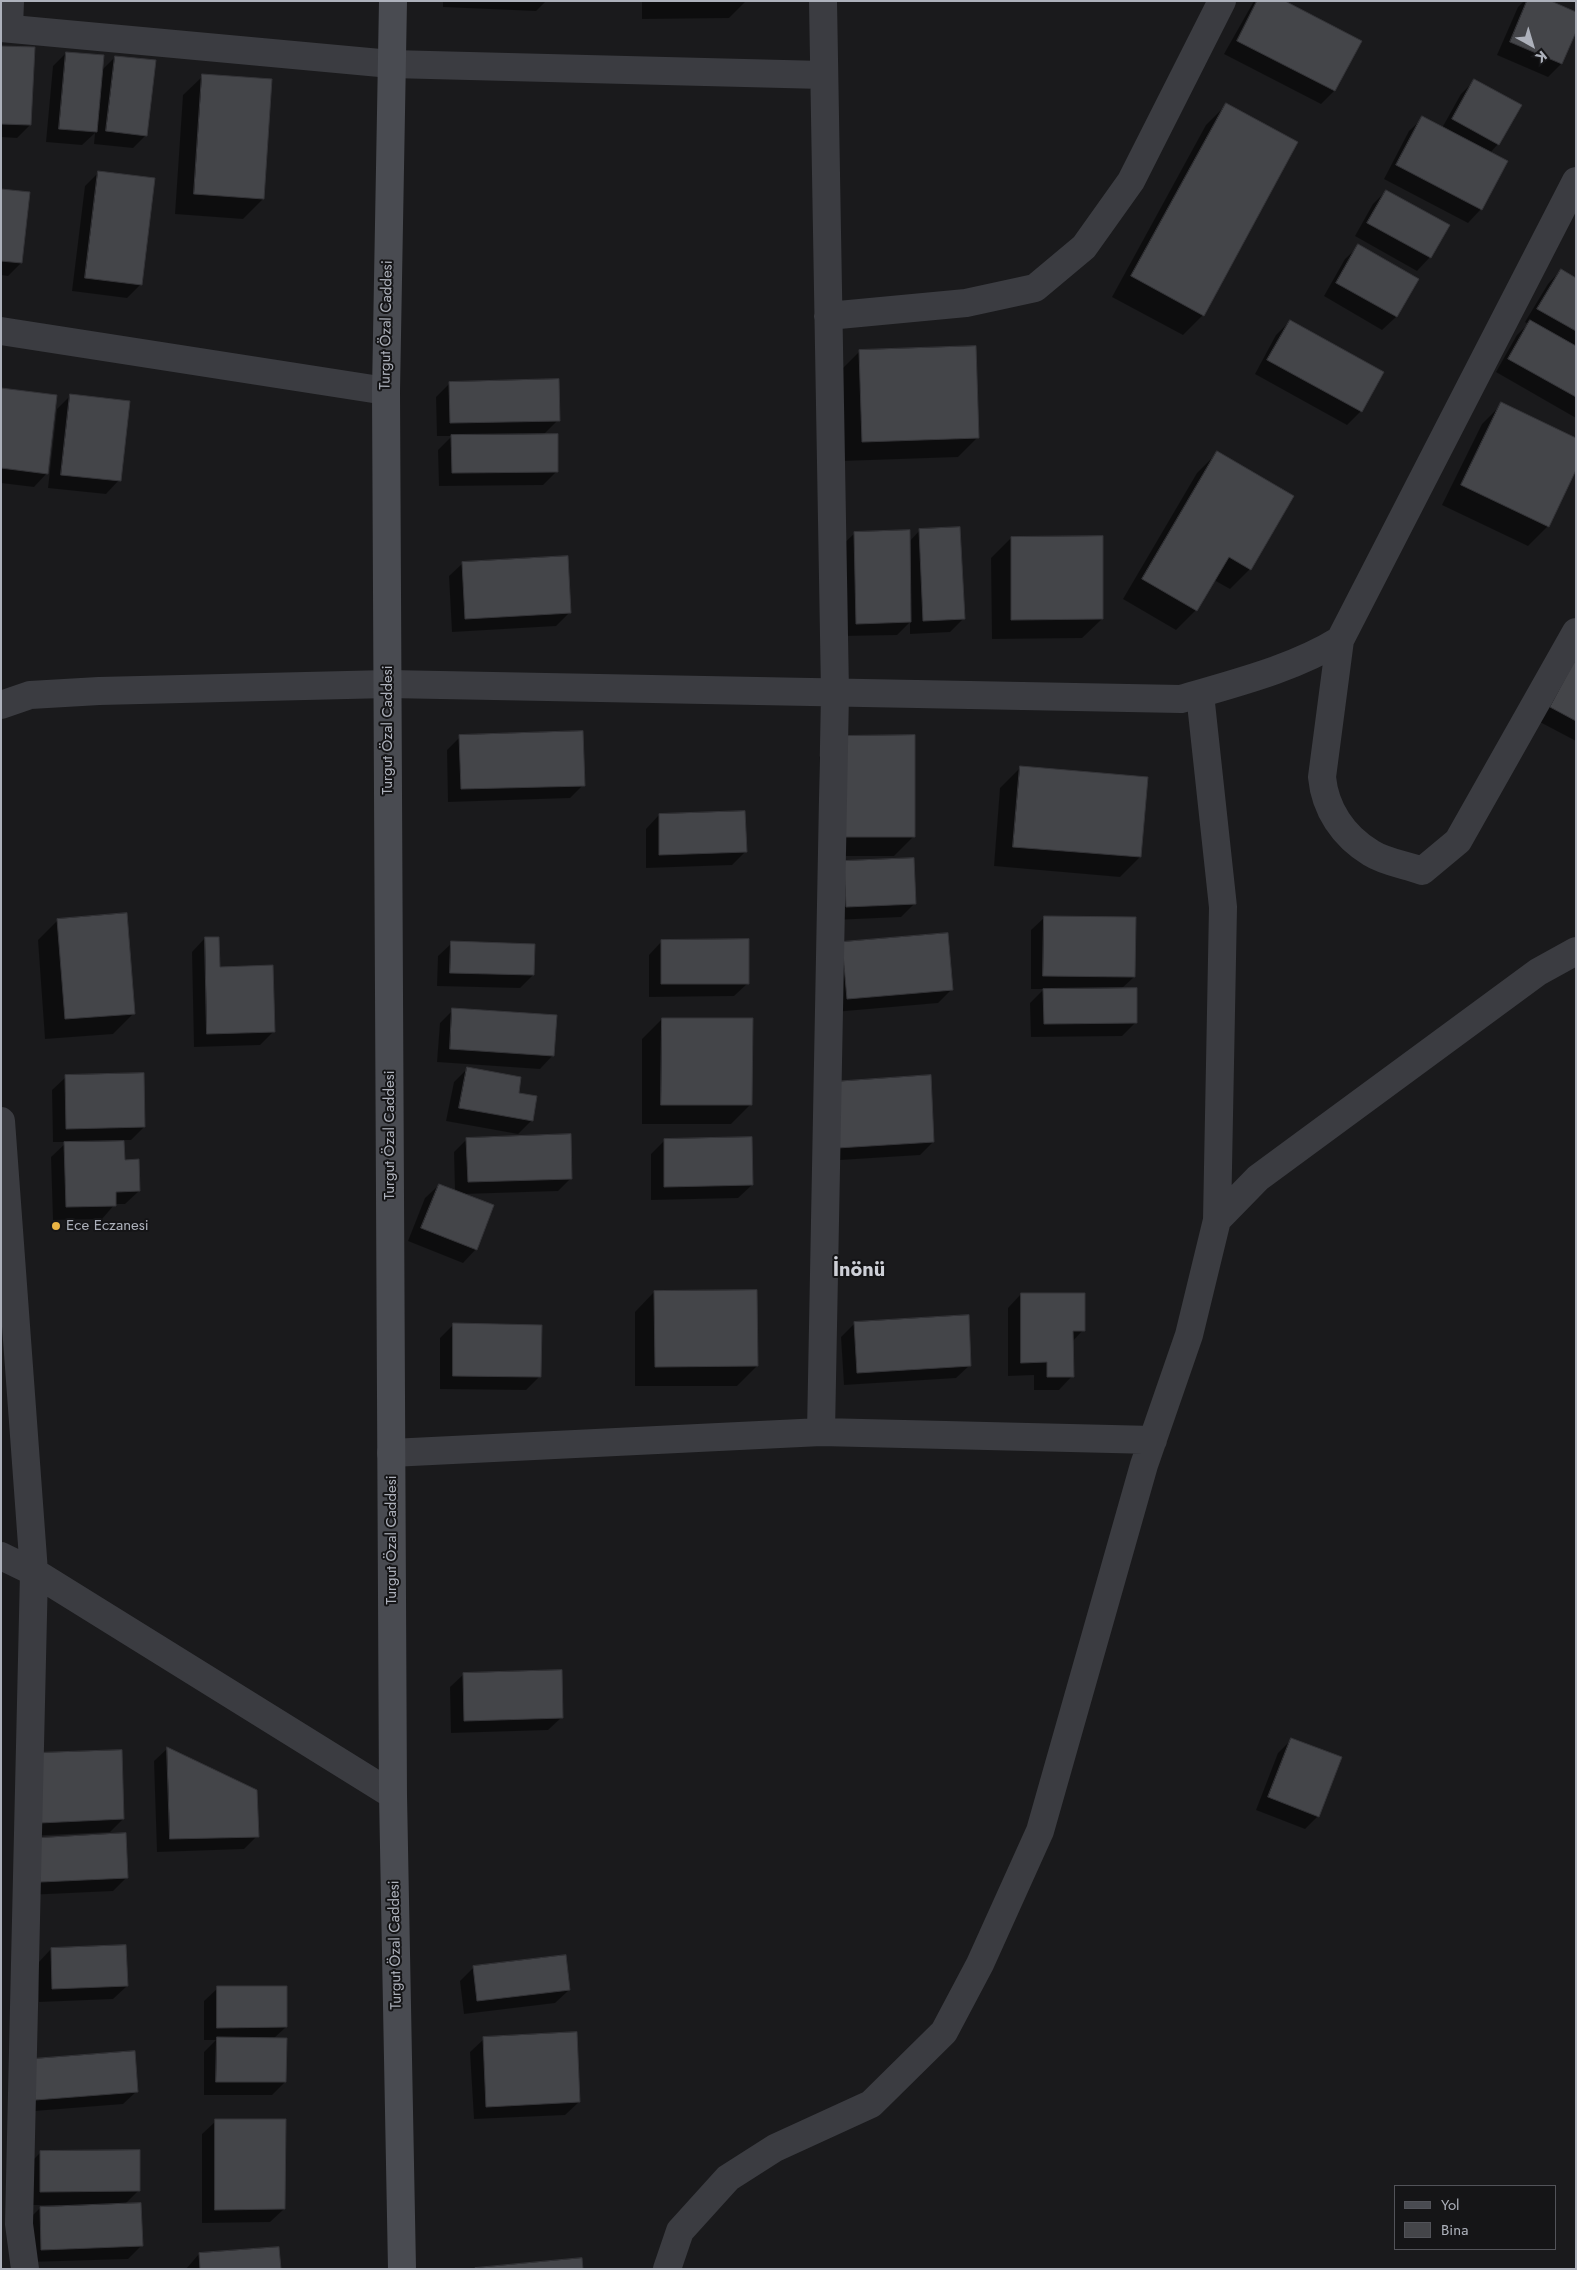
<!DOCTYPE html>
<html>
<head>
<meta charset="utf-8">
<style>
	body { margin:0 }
	#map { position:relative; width:1577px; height:2270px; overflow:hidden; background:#1a1a1c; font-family:Jost,sans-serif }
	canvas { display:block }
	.frame { position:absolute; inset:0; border:2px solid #adb1bb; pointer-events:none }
	.legend { position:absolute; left:1394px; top:2185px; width:162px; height:65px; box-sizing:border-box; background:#151517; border:1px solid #525359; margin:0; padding:6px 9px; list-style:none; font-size:15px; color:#adb1bb }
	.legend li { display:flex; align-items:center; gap:10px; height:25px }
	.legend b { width:25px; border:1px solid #525359 }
	.north { position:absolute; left:1507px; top:20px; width:50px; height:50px; -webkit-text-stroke:4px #151517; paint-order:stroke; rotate:141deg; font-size:14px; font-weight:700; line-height:20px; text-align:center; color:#adb1bb }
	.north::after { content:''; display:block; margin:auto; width:18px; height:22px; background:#adb1bb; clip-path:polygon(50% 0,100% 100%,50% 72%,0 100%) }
</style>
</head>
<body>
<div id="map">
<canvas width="1577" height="2270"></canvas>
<div class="frame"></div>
<ul class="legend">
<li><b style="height:6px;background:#494b51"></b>Yol</li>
<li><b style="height:14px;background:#444549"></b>Bina</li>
</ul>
<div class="north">K</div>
</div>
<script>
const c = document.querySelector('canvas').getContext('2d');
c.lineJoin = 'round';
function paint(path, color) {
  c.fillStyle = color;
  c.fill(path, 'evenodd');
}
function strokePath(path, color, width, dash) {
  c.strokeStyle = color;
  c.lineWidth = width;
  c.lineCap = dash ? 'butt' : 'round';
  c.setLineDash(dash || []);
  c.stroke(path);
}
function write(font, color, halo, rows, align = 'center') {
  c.font = font + ' Jost,sans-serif';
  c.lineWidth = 4;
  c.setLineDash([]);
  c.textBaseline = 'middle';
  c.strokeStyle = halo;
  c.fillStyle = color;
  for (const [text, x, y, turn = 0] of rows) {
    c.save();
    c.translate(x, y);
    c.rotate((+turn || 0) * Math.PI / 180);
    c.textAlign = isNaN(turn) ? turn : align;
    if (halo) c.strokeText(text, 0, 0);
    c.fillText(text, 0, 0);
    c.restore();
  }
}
const shadow = new Path2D(`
	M443,1h103l-10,10 -93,-4z
	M642,1h104l-17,17 -87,1z
	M1254,1h29l77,40 -26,50 -13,13 -97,-50z
	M1524,1h24l28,28 -15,35 -13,13 -51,-22 21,-48z
	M1,47l29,78 -13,13 -16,-1z
	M66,53l35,18 14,-14 31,78 -13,13 -39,-4 1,-11 -13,12 -36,-3 7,-76z
	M203,76l60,123 -20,20 -68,-5 8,-119z
	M1474,81l24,63 -8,9 -9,56 -13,14 -84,-44 25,-48 14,-13 19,10 19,-34z
	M1226,105l-23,210 -20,20 -71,-38 94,-172z
	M99,172l42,112 -14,14 -55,-7 13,-105z
	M1,191l20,72 -13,13 -7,-1z
	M1386,191l44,66 -13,14 -62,-35 18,-32z
	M1359,246l58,33 -21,38 -14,13 -58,-34 21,-37z
	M1561,270l15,9v139l-80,-46 21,-37 11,-11 -3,-2 23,-38z
	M1290,321l71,90 -14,14 -92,-51 21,-39z
	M860,351l118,86 -20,20 -116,4 -2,-90z
	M450,383l108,37 -15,15 14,36 -14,14 -104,1 -1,-36 14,-14h-15l-1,-39z
	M1,390l46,83 -13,14 -33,-4z
	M70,396l49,84 -13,14 -58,-6 9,-79z
	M1502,404l46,122 -20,20 -86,-41 40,-81z
	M1217,453l33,116 -20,20 -16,-9 -18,30 -20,20 -53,-31 74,-126z
	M920,530l43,89 -13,13 -40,2v-12l-13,13 -54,1 -2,-90 14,-13 54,9z
	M1011,538l91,81 -20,19 -90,1 -1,-81z
	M463,563l107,49 -14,14 -104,6 -3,-56z
	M1576,654v87l-38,-20z
	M460,737l123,48 -13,13 -122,4 -1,-52z
	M839,737l75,99 -20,20h-75v-99z
	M1020,768l126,10 -6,79 -20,20 -126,-11 6,-78z
	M659,815l86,37 -13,13 -86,3v-39z
	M832,875l82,29 -13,13 -68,3z
	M1045,917l89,60 -13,12 15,33 -14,14 -91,1 -1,-34 14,-14h-13v-59z
	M58,920l75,94 -20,20 -68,5 -7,-99z
	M205,938l14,30 55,63 -14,14 -66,2 -2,-95z
	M662,941l86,42 -14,13 -85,1v-42z
	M452,943l81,32 -13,13 -83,-2 1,-30z
	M829,957l123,32 -14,14 -104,9z
	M453,1010l100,45 -13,14 -103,-7 3,-39z
	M662,1019l89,85 -20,20h-89v-85z
	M467,1069l50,25 18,4 -4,23 -13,13 -72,-13 8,-39z
	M66,1077l78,50 -13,13h-8v21l16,30 -14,13h-10l-13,15 -49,1 -2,-63 16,-15h-14l-1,-52z
	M820,1097l113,45 -13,13 -96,6z
	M467,1139l104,39 -13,13 -95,3 13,55 -13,14 -55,-22 17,-43 14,-13 16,6 -1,-39z
	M664,1141l88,44 -14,13 -87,2v-46z
	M654,1292l103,74 -20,20h-102v-74z
	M1021,1294l62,36 -11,12v34l-13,14h-25v-15l-26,1v-68z
	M855,1323l115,42 -14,13 -112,7 -3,-48z
	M454,1324l86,52 -14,14 -86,-1v-51z
	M464,1674l98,43 -14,13 -97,3 -1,-46z
	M1292,1739l26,77 -13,13 -49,-19 22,-57z
	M168,1748l89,88 -13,13 -87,3 -3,-91z
	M37,1755l86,64 -13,13 -84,4z
	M26,1852l101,25 -14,14 -86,4z
	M51,1949l76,37 -14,13 -74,3 -1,-39z
	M474,1967l95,23 -14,13 -91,11 -4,-33z
	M218,1988l68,39 -13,12 12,43 -13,13h-68v-43l12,-12h-12v-39z
	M484,2039l95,63 -14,13 -91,4 -4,-67z
	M19,2073l118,18 -14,13 -101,8z
	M216,2121l68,88 -14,13 -68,1v-89z
	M40,2153l99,37 -15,15 18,40 -14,14 -100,3 -1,-41 13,-13 20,-1v-2h-33v-39z
	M199,2254l80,15h-93z`);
const building = new Path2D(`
	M1257,1h28l77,40 -27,50 -98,-50z
	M1527,1h24l25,11v20l-14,32 -52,-22z
	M1,46l34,1 -4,78 -30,-1z
	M66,52l38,3 -7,77 -38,-3z
	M115,56l41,4 -9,76 -41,-5z
	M202,74l70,5 -8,120 -70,-5z
	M1474,79l48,26 -23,40 -47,-26z
	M1226,103l72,39 -94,174 -73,-40z
	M1422,116l86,45 -26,49 -86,-45z
	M98,171l57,7 -13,107 -57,-7z
	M1,189l29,3 -8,71 -21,-2z
	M1386,190l64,35 -19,33 -64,-35z
	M1358,244l61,35 -22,38 -61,-34z
	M1561,269l15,9v53l-39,-22z
	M1290,320l94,52 -22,40 -95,-52z
	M1530,320l46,26v51l-68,-38z
	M976,346l3,92 -117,4 -3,-92z
	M559,379l1,42 -110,2 -1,-41z
	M1,388l56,7 -9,79 -47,-6z
	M70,394l60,7 -9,80 -60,-6z
	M1501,402l75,36v32l-27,57 -88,-42z
	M558,434v38l-106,1 -1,-38z
	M1217,451l77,45 -43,74 -22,-13 -32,54 -55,-32z
	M960,527l5,92 -42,2 -4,-92z
	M910,530l1,92 -55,2 -2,-92z
	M1103,536v83l-92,1v-83z
	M568,556l3,57 -106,6 -3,-57z
	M1574,662l2,1v58l-26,-14z
	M583,731l2,55 -124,3 -2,-54z
	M915,735v102h-76v-101z
	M1020,766l128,11 -7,80 -128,-10z
	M745,811l2,41 -88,3v-41z
	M914,858l2,46 -70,3 -2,-46z
	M127,913l8,101 -70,5 -8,-100z
	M1044,916l92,1 -1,60 -92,-1z
	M948,933l5,57 -106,9 -5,-57z
	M205,937h14l1,30 53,-2 2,67 -68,2z
	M749,939v45h-88v-44z
	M451,941l84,3 -1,31 -84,-2z
	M1137,988v35l-93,1 -1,-35z
	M452,1008l105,7 -3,41 -104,-7z
	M662,1018h91l-1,87h-91z
	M467,1067l54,10 -2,16 18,3 -4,25 -74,-13z
	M144,1073l1,54 -79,2 -1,-54z
	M931,1075l3,67 -97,6 -5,-66z
	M571,1134l1,45 -104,3 -2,-44z
	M752,1137l1,48 -89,2v-48z
	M124,1141l1,19 14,-1 1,32 -24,1v14l-50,1 -2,-65z
	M439,1184l55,21 -17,45 -56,-22z
	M757,1290l1,76 -103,1 -1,-76z
	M1021,1293h64v38h-12l1,46h-27v-15l-26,1z
	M969,1315l2,51 -114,7 -3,-51z
	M453,1323l89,2 -1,52 -88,-1z
	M562,1670l1,48 -99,3 -1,-48z
	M1291,1738l51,19 -23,60 -51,-20z
	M167,1747l90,43 2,47 -89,2z
	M122,1750l2,69 -85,4 -3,-70z
	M126,1833l2,45 -88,4 -1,-44z
	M126,1945l2,41 -76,3 -1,-41z
	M566,1955l4,35 -93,11 -4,-35z
	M217,1986h70v41l-70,1z
	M577,2032l3,70 -94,5 -3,-70z
	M217,2037l70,1 -1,44h-70z
	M135,2051l3,41 -103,8 -3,-41z
	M215,2119h71l-1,90 -70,1z
	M140,2150v41l-100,1v-41z
	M141,2203l2,43 -102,4 -1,-43z
	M279,2247l2,22h-81l-1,-16z
	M582,2258l1,11h-108v-1z`);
const street = new Path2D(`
	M1,28l390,36 432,11
	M9,28l1,-27
	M828,316l138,-13 69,-15 49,-41 47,-66 91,-180
	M1,331l385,60
	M1340,640l-18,137c3,32 21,59 49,76 14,9 35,12 51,18l36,-30 118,-209
	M1,705l29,-10 69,-4 289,-7 793,15c54,-16 112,-30 159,-59l236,-459
	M1,1121l33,451 -15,652 6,45
	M1217,1220l41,-42 280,-206 38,-21
	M821,1432l332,8
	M391,1453l430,-21 14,-739 -12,-692
	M1,1556l33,16 359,223
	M667,2269l13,-38 48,-53 47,-30 96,-44 73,-72 36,-68 60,-133 104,-366 45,-130 28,-115 6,-313 -23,-213`);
const secondary = new Path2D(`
	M393,1l-7,390 7,1404 9,474`);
const markers = [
	[56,1226,5,"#eab444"]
];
const streetNames = [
	["Turgut Özal Caddesi",387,325,-89],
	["Turgut Özal Caddesi",388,730,-90],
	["Turgut Özal Caddesi",390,1135,-90],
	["Turgut Özal Caddesi",392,1540,-90],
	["Turgut Özal Caddesi",396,1945,-91]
];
const poiNames = [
	["Ece Eczanesi",66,1226]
];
const districtNames = [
	["İnönü",859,1271]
];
paint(shadow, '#0007');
paint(building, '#444549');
strokePath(building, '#343438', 1);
strokePath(street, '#3b3c41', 28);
strokePath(secondary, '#494b51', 28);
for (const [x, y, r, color] of markers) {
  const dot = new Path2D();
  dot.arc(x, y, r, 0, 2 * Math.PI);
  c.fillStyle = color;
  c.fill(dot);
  strokePath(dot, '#151517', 2);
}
write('15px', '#adb1bb', '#151517', streetNames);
write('15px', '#adb1bb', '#151517', poiNames, 'left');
write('bold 20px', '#ced0d7', '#151517', districtNames);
</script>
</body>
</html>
